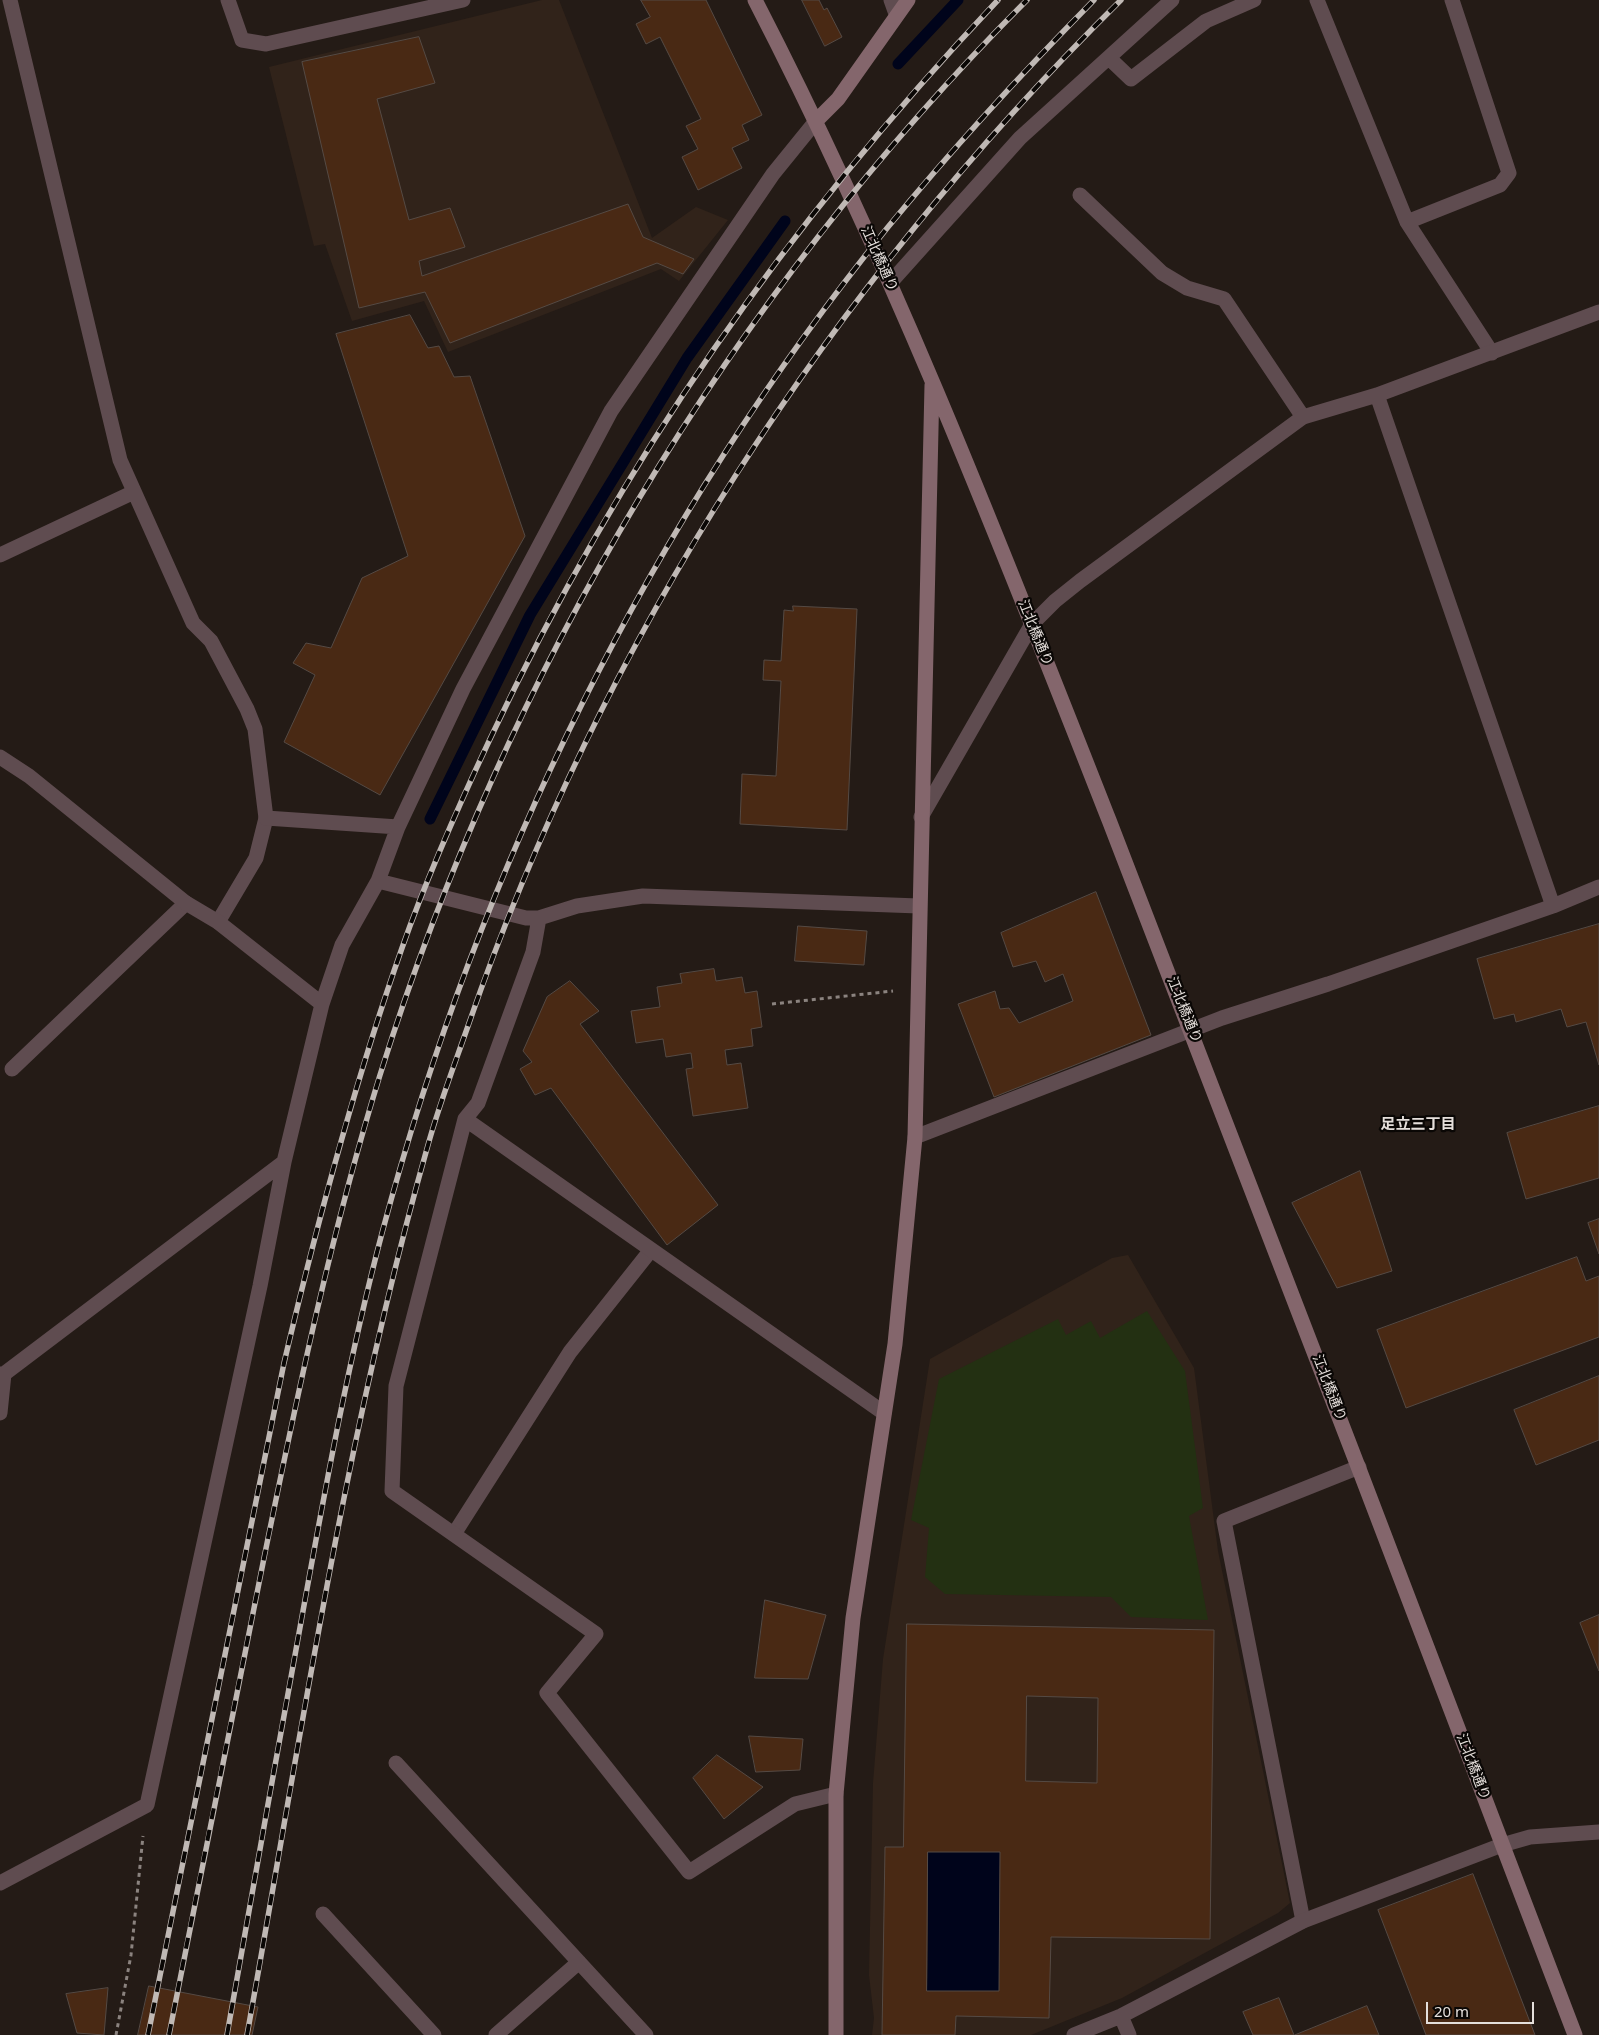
<!DOCTYPE html>
<html>
<head>
<meta charset="utf-8">
<style>
	body { margin:0 }
	#map { position:relative; width:1599px; height:2035px; overflow:hidden; background:#241b16; font-family:"Noto Sans",sans-serif }
	canvas { display:block }
	.scale { position:absolute; left:1426px; top:2002px; width:108px; height:22px; box-sizing:border-box; border:2px solid #e5dfdb; border-top:0; padding-left:6px; font-size:15px; line-height:18px; white-space:nowrap; color:#e5dfdb; -webkit-text-stroke:4px #0a0705; paint-order:stroke }
</style>
</head>
<body>
<div id="map">
<canvas width="1599" height="2035"></canvas>
<div class="scale">20 m</div>
</div>
<script>
const c = document.querySelector('canvas').getContext('2d');
c.lineJoin = 'round';
function paint(path, color) {
  c.fillStyle = color;
  c.fill(path, 'evenodd');
}
function strokePath(path, color, width, dash) {
  c.strokeStyle = color;
  c.lineWidth = width;
  c.lineCap = dash ? 'butt' : 'round';
  c.setLineDash(dash || []);
  c.stroke(path);
}
function write(font, color, halo, rows, align = 'center') {
  c.font = font + ' "Noto Sans","Noto Sans JP",sans-serif';
  c.lineWidth = 4.5;
  c.setLineDash([]);
  c.textBaseline = 'middle';
  c.strokeStyle = halo;
  c.fillStyle = color;
  for (const [text, x, y, turn = 0] of rows) {
    c.save();
    c.translate(x, y);
    c.rotate((+turn || 0) * Math.PI / 180);
    c.textAlign = isNaN(turn) ? turn : align;
    if (halo) c.strokeText(text, 0, 0);
    c.fillText(text, 0, 0);
    c.restore();
  }
}
const built = new Path2D(`
	M542,0h17l93,238 44,-31 32,13 -49,61 -18,-12 -213,83 -24,-51 -72,20 -27,-77 -11,2 -45,-179z
	M1128,1255l66,113 24,183 72,352 -12,10 -156,85 -91,37h-159l2,-17 -5,-43 4,-192 10,-124 47,-300 182,-101z`);
const green = new Path2D(`
	M1147,1311l38,60 18,137 -14,8 19,104 -77,-3 -20,-20 -166,-3 -20,-17 4,-49 -18,-8 28,-141 119,-60 8,16 25,-14 9,17z`);
const water = new Path2D(`
	M928,1852h72l-1,139h-72z`);
const stream = new Path2D(`
	M898,64l60,-64
	M430,819l100,-204 157,-257 98,-137`);
const building = new Path2D(`
	M641,0h65l56,115 -20,10 7,15 -17,8 10,20 -44,22 -16,-33 16,-8 -12,-23 15,-7 -41,-82 -14,7 -10,-20 14,-7z
	M802,0h17l5,10 3,-2 15,29 -17,9z
	M419,37l16,46 -58,16 32,121 41,-12 15,39 -46,14 3,15 206,-72 15,33 51,22 -11,15 -26,-11 -207,80 -25,-51 -66,16 -57,-246z
	M410,315l18,33 11,-2 15,31 16,-1 55,160 -145,259 -96,-53 31,-67 -22,-12 13,-20 25,5 31,-70 46,-22 -72,-222z
	M793,606l64,3 -10,221 -107,-6 2,-50 34,2 5,-95 -18,-1 1,-20 17,1 3,-51 9,1z
	M1096,892l55,143 -157,62 -36,-93 37,-13 5,18 9,-1 10,15 54,-22 -10,-27 -18,8 -9,-21 -23,6 -12,-34z
	M1599,924v141l-13,-43 -19,5 -6,-18 -45,13 -2,-8 -20,5 -17,-60z
	M798,926l69,5 -3,34 -69,-4z
	M714,969l2,12 26,-4 3,16 12,-2 5,36 -11,2 2,17 -28,4 2,15 14,-2 7,45 -55,8 -7,-47 7,-1 -2,-15 -25,4 -3,-18 -27,4 -5,-32 29,-4 -3,-20 25,-4 -2,-9z
	M570,981l29,30 -19,13 138,181 -51,40 -116,-157 -16,7 -15,-26 12,-7 -9,-11 24,-54z
	M1599,1106v72l-73,21 -19,-66z
	M1360,1171l32,100 -55,17 -45,-85z
	M1599,1219v35l-11,-31z
	M1577,1257l9,24 13,-5v61l-193,71 -29,-78z
	M1599,1376v64l-63,25 -22,-55z
	M765,1600l61,15 -18,64 -53,-1z
	M1599,1615v56l-19,-48z
	M907,1624l307,6 -4,309 -159,-2 -2,81 -93,-2 -1,19h-73l3,-188h18zM1027,1696l71,2 -1,85 -71,-2zM928,1852h72l-1,139h-72z
	M749,1736l54,3 -3,31 -44,2z
	M717,1755l46,32 -39,32 -31,-41z
	M1473,1874l62,161h-109l-48,-125z
	M149,1986l109,21 -6,28h-114z
	M108,1988l-4,47 -27,-2 -11,-39z
	M1279,1998l15,37h-41l-10,-23z
	M1367,2006l12,29h-84z`);
const path = new Path2D(`
	M772,1004l121,-13
	M116,2035l15,-80 12,-119`);
const lane = new Path2D(`
	M1317,0l90,222 85,131
	M1080,195l82,78 25,15 37,11 79,118
	M1407,222l93,-37 9,-12 -57,-173
	M218,922l38,-64 10,-40
	M12,1069l174,-166
	M454,1534l116,-182 81,-102
	M396,1763l250,272
	M323,1914l111,121
	M1303,1921l-79,-400 135,-54
	M496,2035l83,-73`);
const street = new Path2D(`
	M10,0l110,460 73,163 18,18 36,68 8,20 11,89 132,9
	M228,0l14,40 24,4 197,-44
	M891,0l5,14
	M1109,58l22,21 75,-58 48,-21
	M890,283l130,-145 152,-138
	M1377,395l176,511
	M0,555l134,-63
	M0,757l29,19 157,127 32,19 104,82
	M921,817l111,-193 23,-23 25,-20 223,-164 74,-22 222,-83
	M378,881l148,37h13l38,-12 66,-10 276,10
	M539,918l-6,34 -55,151 -13,16 -69,267 -4,105 204,143 -49,59 142,179 106,-68 41,-10
	M465,1119l419,294
	M915,1137l307,-119 106,-34 225,-78 46,-19
	M0,1374h4l280,-212
	M0,1413l4,-39
	M0,1883l147,-78 113,-519 24,-124 38,-158 20,-59 36,-64 20,-54 65,-138 148,-278 162,-237 43,-53
	M1121,2016l8,19
	M1074,2035l47,-19 182,-95 199,-76 28,-8 69,-5`);
const secondary = new Path2D(`
	M755,0c137,265 245,543 354,820 159,404 310,810 466,1215
	M816,121l22,-22 70,-99
	M836,2035v-241l17,-176 42,-274 20,-207 17,-752`);
const rail = new Path2D(`
	M148,2035l136,-672c33,-140 70,-279 118,-415 25,-71 56,-141 88,-209 131,-278 297,-516 508,-739
	M169,2035c31,-159 63,-318 95,-477 33,-162 67,-325 116,-483 126,-402 349,-777 647,-1075
	M227,2035c25,-141 50,-283 76,-424 23,-127 46,-253 79,-378 97,-364 268,-712 506,-1006 65,-79 134,-154 206,-227
	M247,2035c54,-298 98,-599 181,-890 11,-40 26,-79 40,-119 133,-386 362,-739 653,-1026`);
const streetNames = [
	["江北橋通り",879,259,66],
	["江北橋通り",1035,633,68],
	["江北橋通り",1184,1010,68],
	["江北橋通り",1329,1388,69],
	["江北橋通り",1473,1767,69]
];
const neighbourhoodNames = [
	["足立三丁目",1418,1125]
];
paint(built, '#31231a');
paint(green, '#233012');
paint(water, '#00041b');
strokePath(stream, '#00041b', 11);
paint(building, '#492914');
strokePath(building, '#554a44', 1);
strokePath(path, '#8b837f', 3, [4, 4]);
strokePath(lane, '#5f4c50', 15);
strokePath(street, '#5f4c50', 15);
strokePath(secondary, '#84666c', 15);
strokePath(rail, '#c0b9b5', 5.5);
strokePath(rail, '#0a0705', 4, [11]);
write('14px', '#e5dfdb', '#0a0705', streetNames);
write('bold 15px', '#e5dfdb', '#0a0705', neighbourhoodNames);
</script>
</body>
</html>
